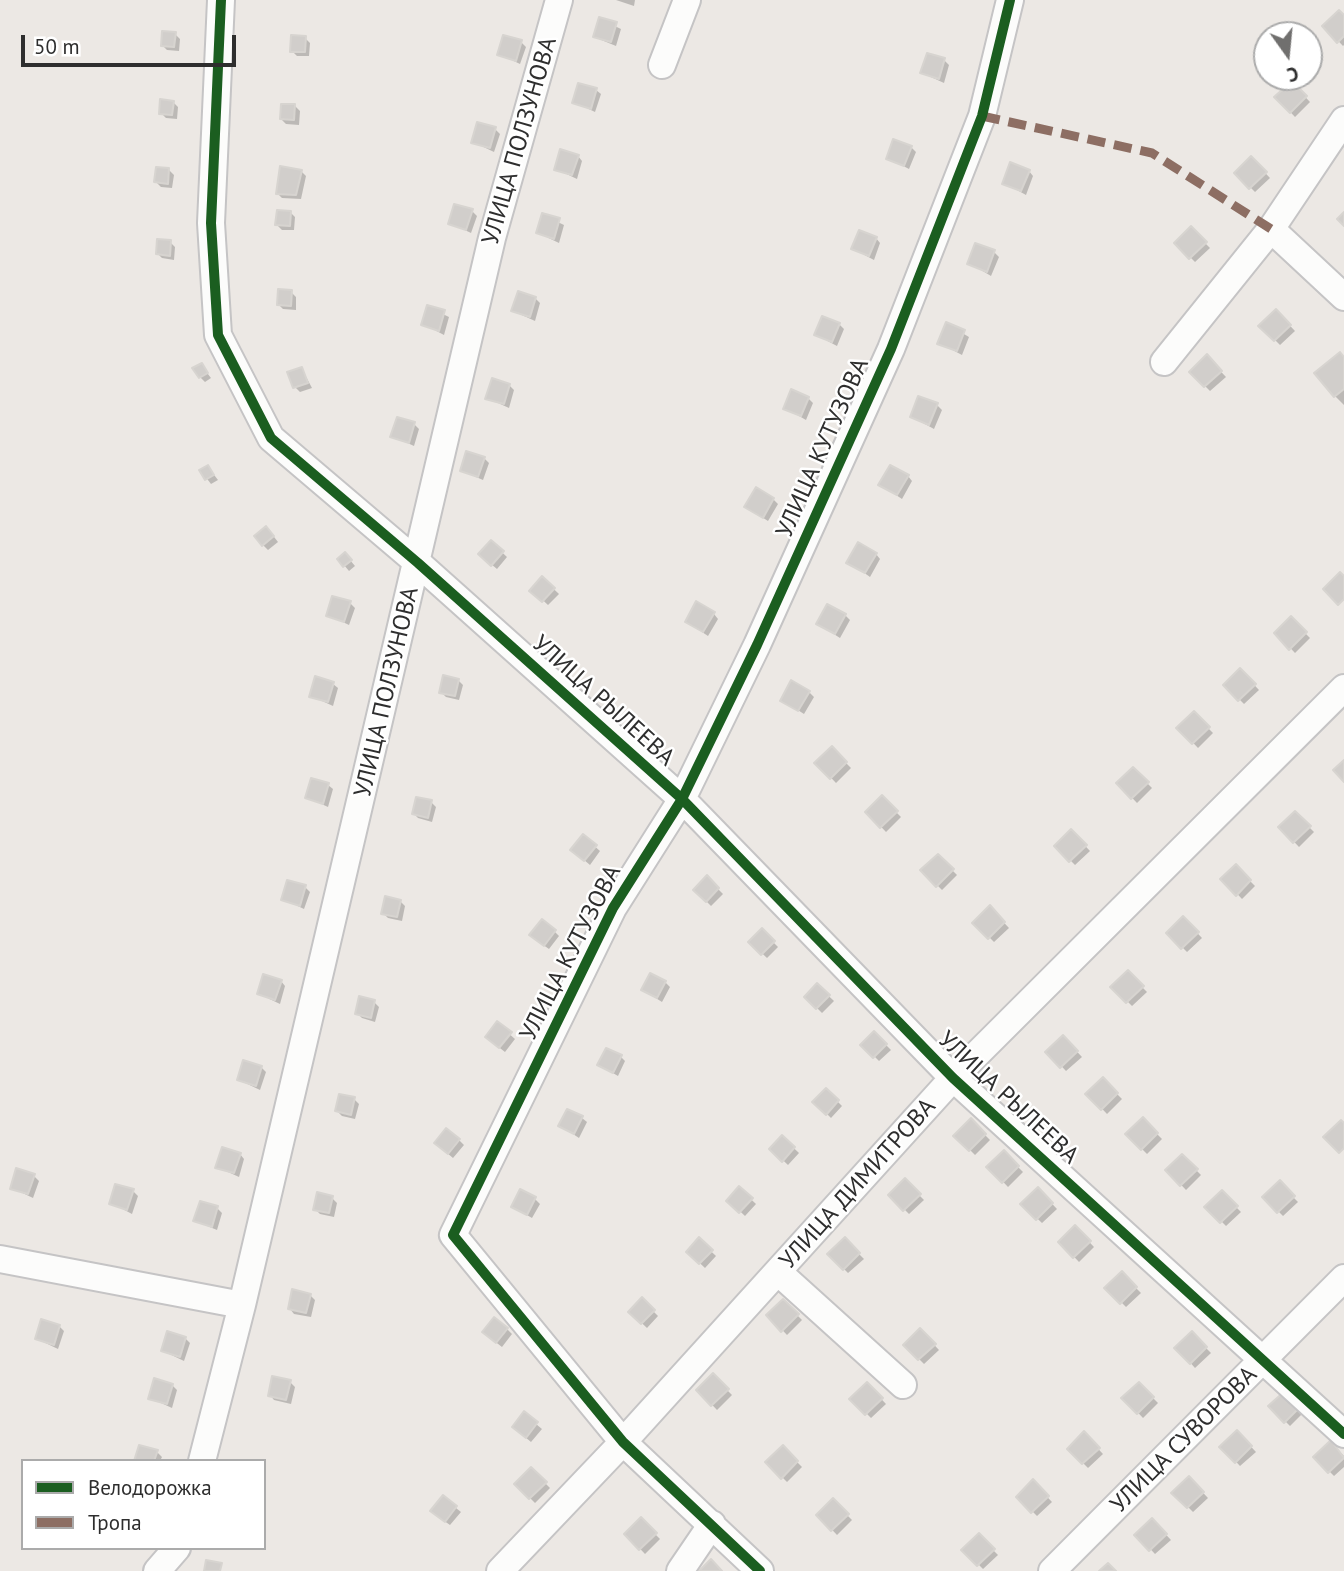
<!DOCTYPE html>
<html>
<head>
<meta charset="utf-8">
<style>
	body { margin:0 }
	#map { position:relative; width:1344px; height:1571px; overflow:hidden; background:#ece8e4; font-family:"PT Sans",sans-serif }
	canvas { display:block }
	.legend { position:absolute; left:21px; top:1459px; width:245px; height:91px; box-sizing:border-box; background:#fff; border:2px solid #ababab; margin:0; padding:9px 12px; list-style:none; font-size:21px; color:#2e2e2e }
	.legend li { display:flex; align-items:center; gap:14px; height:35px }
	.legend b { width:35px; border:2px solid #ababab }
	.north { position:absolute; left:1253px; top:21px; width:70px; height:70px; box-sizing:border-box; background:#fff; border:2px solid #ababab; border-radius:50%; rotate:165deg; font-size:19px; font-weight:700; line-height:28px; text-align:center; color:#2e2e2e }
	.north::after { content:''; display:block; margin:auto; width:24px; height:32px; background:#706f6e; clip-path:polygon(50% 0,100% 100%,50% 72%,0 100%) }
	.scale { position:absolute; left:21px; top:35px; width:215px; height:32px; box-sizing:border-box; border:4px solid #2e2e2e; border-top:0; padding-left:9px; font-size:21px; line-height:24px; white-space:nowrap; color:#2e2e2e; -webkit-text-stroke:5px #fff; paint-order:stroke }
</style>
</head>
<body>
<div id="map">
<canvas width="1344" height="1571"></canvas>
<ul class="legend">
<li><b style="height:9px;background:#1b5e20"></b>Велодорожка</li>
<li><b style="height:9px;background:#8d6e63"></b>Тропа</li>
</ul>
<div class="north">С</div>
<div class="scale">50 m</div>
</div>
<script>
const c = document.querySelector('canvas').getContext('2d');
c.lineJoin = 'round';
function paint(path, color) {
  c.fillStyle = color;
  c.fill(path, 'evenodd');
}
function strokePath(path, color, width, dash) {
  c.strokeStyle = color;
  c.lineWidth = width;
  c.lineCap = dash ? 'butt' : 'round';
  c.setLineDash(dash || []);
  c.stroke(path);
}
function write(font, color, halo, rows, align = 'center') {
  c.font = font + ' "PT Sans",sans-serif';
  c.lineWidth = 5;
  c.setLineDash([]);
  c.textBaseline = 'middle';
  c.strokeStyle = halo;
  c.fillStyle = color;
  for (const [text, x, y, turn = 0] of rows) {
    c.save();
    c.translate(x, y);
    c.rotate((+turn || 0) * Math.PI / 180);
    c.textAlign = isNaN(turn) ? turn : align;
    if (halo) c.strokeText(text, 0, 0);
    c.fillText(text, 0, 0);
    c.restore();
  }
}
const shadow = new Path2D(`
	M616,0h19l-1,6z
	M1344,17v28l-1,1 -19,-20z
	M600,19l21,10 -5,17 -22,-9z
	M175,34l5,5 -1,12 -12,-1 -5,-5z
	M305,38l5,5 -1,13h-12l-5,-5z
	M521,42l5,5 -6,17 -21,-10z
	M944,60l5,5 -5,18 -22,-10z
	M1292,83l18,19 -15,15 -19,-20z
	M596,90l5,4 -6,18 -21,-10z
	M173,102l5,5 -1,12 -11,-1 -5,-5z
	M295,106l5,5 -1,14 -13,-1 -5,-5z
	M495,129l5,5 -6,18 -21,-10z
	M911,147l5,5 -7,17 -21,-11z
	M578,156l4,5 -5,18 -21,-10z
	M1251,158l19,20 -15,14 -19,-19z
	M169,170l5,5 -2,13 -11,-1 -5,-5z
	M301,171l5,5 -5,23 -19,-1 -5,-5z
	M1029,171l4,5 -7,19 -22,-12z
	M472,211l5,5 -6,17 -21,-10z
	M290,212l5,5 -1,13h-12l-5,-5z
	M543,215l21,10 -5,18 -21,-10z
	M1191,229l19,19 -15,14 -19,-19z
	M876,238l4,5 -6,17 -21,-11z
	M170,242l5,5 -1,13 -12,-2 -5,-5z
	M994,252l5,5 -8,19 -22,-13z
	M291,292l5,5v13l-13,-1 -5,-5z
	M535,298l5,5 -5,18 -22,-10z
	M428,307l21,10 -5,18 -21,-11z
	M1276,311l19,20 -15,14 -19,-19z
	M839,324l5,5 -7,17 -21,-11z
	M947,324l22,13 -7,18 -23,-12z
	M1207,357l19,20 -16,14 -19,-19z
	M1344,358v47l-9,-9z
	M201,365l10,13 -6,4 -5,-5z
	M302,369l10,19 -12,4 -5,-5z
	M509,385l5,5 -5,18 -22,-10z
	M808,398l5,5 -7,17 -21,-12z
	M937,405l5,5 -8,19 -22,-12z
	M414,424l5,5 -5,17 -22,-10z
	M484,458l5,5 -6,17 -21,-9z
	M208,467l10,13 -7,4 -10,-13z
	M908,476l4,5 -10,18 -21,-14z
	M773,499l5,5 -10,17 -22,-14z
	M271,533l7,9 -10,8 -5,-5z
	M491,542l16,15 -10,12 -12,-10z
	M345,554l10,12 -6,5 -10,-12z
	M876,554l4,5 -10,18 -21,-15z
	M542,578l17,16 -11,11 -16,-15z
	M350,603l5,5 -6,17 -21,-10z
	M714,614l4,5 -10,17 -21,-14z
	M845,615l5,5 -10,18 -22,-14z
	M1291,619l19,19 -15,15 -19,-20z
	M1240,670l19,20 -15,14 -19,-19z
	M458,680l5,5 -4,15 -13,-3 -5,-5z
	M333,684l5,4 -5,18 -22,-10z
	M809,692l5,5 -10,17 -22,-14z
	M1194,714l19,19 -15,15 -19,-20z
	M832,749l19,19 -15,15 -19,-20z
	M1133,769l19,19 -15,15 -19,-20z
	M328,785l5,4 -5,18 -22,-10z
	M882,798l19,19 -15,15 -19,-20z
	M431,802l5,5 -4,15 -14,-4 -4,-4z
	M1295,813l19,19 -15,15 -19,-20z
	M1071,831l19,20 -15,14 -19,-19z
	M583,836l17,15 -10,14 -13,-11z
	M938,856l19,19 -15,15 -19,-19z
	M1236,867l19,19 -13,13 -19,-20z
	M707,878l16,16 -12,12 -16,-16z
	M305,887l5,5 -6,17 -21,-10z
	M400,901l5,5 -3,15 -14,-3 -5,-5z
	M990,908l19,20 -15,14 -19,-19z
	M1183,918l19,20 -15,14 -19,-19z
	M762,931l16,16 -11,11 -17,-16z
	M555,932l4,4 -10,13 -13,-9z
	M1128,973l19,19 -15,14 -19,-19z
	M281,981l4,5 -5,18 -21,-10z
	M665,982l5,5 -8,15 -19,-12z
	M817,985l17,16 -12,12 -16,-16z
	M374,1002l5,5 -4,15 -13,-4 -5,-5z
	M498,1024l17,15 -10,13 -13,-10z
	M874,1033l17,17 -12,11 -16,-16z
	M1063,1037l19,20 -16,14 -18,-19z
	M621,1057l4,4 -7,15 -19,-11z
	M261,1067l5,5 -6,18 -21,-10z
	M1103,1080l19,19 -15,15 -19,-20z
	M826,1090l16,16 -11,12 -16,-16z
	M354,1099l5,5 -4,15 -13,-3 -5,-5z
	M582,1118l5,4 -8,16 -18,-12z
	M1143,1120l19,19 -15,15 -20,-20z
	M971,1121l19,19 -15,15 -19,-19z
	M782,1137l17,16 -11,12 -17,-16z
	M459,1140l5,5 -11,13 -12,-10z
	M1004,1153l19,19 -15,15 -19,-20z
	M240,1154l4,5 -5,18 -22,-10z
	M1182,1156l19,19 -15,15 -19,-20z
	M34,1176l5,5 -6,17 -21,-10z
	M905,1181l19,19 -15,14 -19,-19z
	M1279,1183l19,19 -15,14 -19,-19z
	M739,1188l17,16 -11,12 -17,-16z
	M1038,1189l19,20 -15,14 -20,-19z
	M133,1191l5,5 -6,18 -21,-11z
	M1222,1193l19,19 -15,14 -19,-19z
	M332,1198l5,5 -3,14 -14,-3 -5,-5z
	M535,1199l5,5 -8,14 -19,-11z
	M217,1208l5,5 -5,17 -22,-9z
	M1075,1227l19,20 -15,15 -19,-20z
	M699,1240l17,16 -11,12 -17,-16z
	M845,1240l19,19 -16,14 -19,-19z
	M1122,1274l19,19 -15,14 -19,-19z
	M310,1295l5,5 -4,17 -17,-3 -4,-5z
	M642,1300l16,16 -11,12 -17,-16z
	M783,1301l19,19 -15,15 -19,-20z
	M59,1326l5,5 -6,18 -21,-10z
	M507,1329l5,5 -10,13 -13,-10z
	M920,1330l19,20 -15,14 -19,-19z
	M1192,1334l19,19 -16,15 -18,-20z
	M185,1338l5,5 -6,18 -21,-10z
	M713,1376l19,19 -15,15 -19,-20z
	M290,1382l5,5 -4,17 -17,-4 -4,-5z
	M867,1384l19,20 -15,14 -19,-19z
	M1139,1384l19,19 -15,15 -19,-20z
	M172,1385l5,5 -5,18 -22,-10z
	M1286,1392l19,19 -15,15 -19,-19z
	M524,1414l18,15 -11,13 -12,-10z
	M1237,1432l19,20 -16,14 -18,-19z
	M1084,1434l19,20 -15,14 -19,-19z
	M1331,1442l13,14v11l-10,9 -19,-19z
	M783,1448l19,19 -15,15 -20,-20z
	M157,1452l5,5 -2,4h-24z
	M531,1469l19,19 -15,15 -19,-19z
	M1189,1478l19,20 -15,14 -19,-19z
	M1033,1482l19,20 -15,14 -19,-19z
	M833,1501l19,19 -15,15 -19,-20z
	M456,1508l5,4 -11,13 -13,-9z
	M641,1520l19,19 -15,15 -19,-20z
	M1152,1520l19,20 -16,14 -18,-19z
	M979,1536l19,19 -15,14 -19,-19z`);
const building = new Path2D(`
	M1339,10l5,5v21l-7,7 -15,-17z
	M599,17l18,5 -6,20 -18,-5z
	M162,31l14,1 -2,15 -13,-1z
	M291,35l15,1 -1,16h-15z
	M503,35l19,5 -6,21 -19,-6z
	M927,53l18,5 -6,21 -19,-6z
	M1292,81l15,15 -17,17 -16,-16z
	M578,83l19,5 -6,21 -19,-6z
	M160,99l14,2 -2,14 -13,-1z
	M281,104h14l-1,16 -14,-1z
	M477,122l19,5 -6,21 -19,-5z
	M893,139l19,7 -8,20 -18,-7z
	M560,149l19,6 -7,20 -18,-5z
	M1251,156l16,16 -18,17 -15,-16z
	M1010,162l20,8 -9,21 -19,-7z
	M280,166l22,4 -6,25 -20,-1z
	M156,167l13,1 -1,16 -14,-2z
	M454,204l19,5 -7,21 -18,-6z
	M277,210l14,1 -1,15 -15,-1z
	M1344,212v14l-7,-7z
	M542,213l18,5 -6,21 -18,-6z
	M1191,226l16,16 -18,17 -15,-16z
	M859,230l18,7 -8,19 -18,-7z
	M157,239l14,1 -1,16 -14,-2z
	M975,243l20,7 -8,22 -20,-8z
	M278,289l14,1 -1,16 -14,-1z
	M518,291l18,6 -6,20 -19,-6z
	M427,305l18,5 -6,21 -18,-6z
	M1276,309l15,16 -17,16 -16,-15z
	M822,316l18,7 -8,19 -18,-7z
	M946,322l19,8 -8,21 -20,-7z
	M1340,352l4,5v32l-10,8 -20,-24z
	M1207,354l15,17 -18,16 -15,-15z
	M202,363l6,10 -9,5 -7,-10z
	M302,367l6,16 -15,5 -6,-16z
	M492,378l18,6 -6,20 -19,-5z
	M791,389l18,8 -8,19 -18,-7z
	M918,396l20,7 -9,22 -19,-8z
	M397,417l18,5 -6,21 -19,-6z
	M466,451l19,6 -7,20 -18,-6z
	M208,465l6,10 -9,5 -6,-10z
	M890,465l19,10 -12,20 -19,-10z
	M756,487l18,11 -11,20 -19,-11z
	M266,526l8,10 -12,10 -8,-10z
	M491,540l13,11 -13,15 -13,-12z
	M858,542l19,11 -12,20 -19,-10z
	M345,552l7,8 -9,7 -6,-8z
	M1340,572l4,4v23l-6,6 -15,-16z
	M542,576l13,12 -13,14 -13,-11z
	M332,596l19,5 -7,21 -18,-6z
	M696,601l19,11 -12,20 -18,-10z
	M827,604l19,10 -11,20 -19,-10z
	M1291,616l16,16 -18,18 -15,-17z
	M1240,668l16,16 -18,17 -15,-16z
	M443,675l16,4 -4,17 -16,-3z
	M315,676l19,6 -6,20 -19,-5z
	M791,680l19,11 -12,20 -18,-10z
	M1194,711l16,16 -18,17 -16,-16z
	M832,746l15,16 -17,17 -16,-16z
	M1344,760v22l-11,-12z
	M1133,767l16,15 -18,17 -15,-16z
	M311,778l18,5 -6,21 -18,-6z
	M882,795l16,16 -18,17 -15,-16z
	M416,797l16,3 -4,18 -16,-4z
	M1295,811l16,15 -18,17 -15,-16z
	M1071,829l16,16 -18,17 -15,-16z
	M583,834l14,11 -13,16 -14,-11z
	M938,854l16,15 -18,18 -16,-17z
	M1236,864l15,16 -15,16 -16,-17z
	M707,875l12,13 -13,14 -13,-12z
	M287,880l19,5 -6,21 -19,-6z
	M385,896l16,4 -4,17 -16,-3z
	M990,905l15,17 -17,17 -16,-16z
	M1183,916l16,16 -18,17 -15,-16z
	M542,919l14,11 -12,16 -15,-11z
	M762,928l13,13 -14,14 -13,-13z
	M1128,970l16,16 -18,17 -16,-16z
	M650,973l16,8 -9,17 -16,-8z
	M263,974l19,6 -7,20 -18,-6z
	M817,983l13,12 -14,14 -12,-12z
	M359,996l16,4 -4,18 -16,-4z
	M497,1021l15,11 -13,16 -14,-11z
	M874,1031l13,13 -14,14 -13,-13z
	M1063,1035l15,16 -18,17 -15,-16z
	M606,1048l16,7 -9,18 -16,-8z
	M243,1060l19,6 -6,20 -19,-6z
	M1103,1077l15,16 -17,17 -16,-16z
	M826,1088l13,12 -13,15 -14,-13z
	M339,1094l16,3 -4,18 -16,-4z
	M567,1109l16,7 -9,18 -16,-8z
	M1143,1117l15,16 -17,17 -16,-16z
	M971,1118l15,16 -17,17 -16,-15z
	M1341,1120l3,3v25l-5,5 -16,-16z
	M446,1128l14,11 -12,15 -14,-11z
	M782,1135l13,12 -13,15 -13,-13z
	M222,1147l19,6 -7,20 -19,-5z
	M1004,1150l15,16 -17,17 -16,-16z
	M1182,1154l16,15 -18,17 -15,-16z
	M16,1168l19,6 -7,20 -18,-5z
	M905,1178l16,16 -18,17 -15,-16z
	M1280,1180l15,16 -18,17 -15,-16z
	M115,1184l19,5 -7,21 -18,-6z
	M739,1186l14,12 -14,15 -13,-12z
	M1038,1187l15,16 -17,17 -16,-16z
	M520,1189l16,8 -9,18 -16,-8z
	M1222,1190l16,16 -18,17 -16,-16z
	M317,1192l16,4 -4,17 -16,-3z
	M200,1201l18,5 -6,21 -19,-6z
	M1075,1225l16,16 -18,17 -15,-16z
	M699,1237l14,13 -14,14 -13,-12z
	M845,1237l15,16 -17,17 -16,-16z
	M1122,1271l15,16 -17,17 -16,-16z
	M292,1289l19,5 -5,19 -18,-4z
	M642,1297l13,13 -14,14 -13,-12z
	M783,1299l16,15 -18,18 -15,-17z
	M494,1317l14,11 -12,15 -14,-11z
	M41,1319l19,6 -6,20 -19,-6z
	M920,1328l16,16 -18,16 -15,-15z
	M167,1331l19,6 -6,20 -19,-6z
	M1192,1331l15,16 -17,17 -16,-16z
	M713,1373l16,16 -18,17 -15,-16z
	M272,1376l19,4 -5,20 -18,-4z
	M154,1378l19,6 -6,20 -19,-5z
	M867,1382l16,16 -18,17 -16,-16z
	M1139,1382l15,15 -17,17 -16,-16z
	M1286,1390l16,15 -18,18 -16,-17z
	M524,1411l14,11 -12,16 -14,-11z
	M1237,1430l15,16 -17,17 -16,-16z
	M1084,1431l16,17 -18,16 -15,-15z
	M1331,1440l13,18 -16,15 -15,-16z
	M139,1445l19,5 -4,11h-20z
	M783,1445l15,16 -17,18 -16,-17z
	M531,1467l16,15 -18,17 -15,-15z
	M1189,1476l15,16 -17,16 -16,-15z
	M1033,1479l16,17 -18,17 -15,-16z
	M443,1495l14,11 -12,16 -15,-11z
	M833,1498l16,16 -18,17 -15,-16z
	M641,1517l16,16 -18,17 -15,-16z
	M1152,1518l15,16 -18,17 -15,-16z
	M979,1533l16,16 -18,17 -16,-16z
	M711,1559l11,12h-23z
	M206,1560l16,3 -2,8h-16z
	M1108,1563l8,8h-17z`);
const minor = new Path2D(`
	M221,0l-10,223 7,112 53,103 147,125 264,236 271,279 391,356
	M662,65l25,-65
	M1271,229l73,68
	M1164,362l107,-133 73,-109
	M0,1259l242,46
	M778,1272l125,113
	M202,1461l40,-156 250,-1067 67,-238
	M157,1571l20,-23
	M500,1571l123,-129 330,-364 391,-390
	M680,1571l32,-47
	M760,1571l-137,-129 -170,-207 160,-327 69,-109 75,-154 134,-296 91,-233 28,-116
	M1052,1571l292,-293`);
const quiet = new Path2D(`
	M982,116l170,37 119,76`);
const cycleway = new Path2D(`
	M221,0l-10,223 7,112 53,103 147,125 264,236 271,279 391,356
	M760,1571l-137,-129 -170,-207 160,-327 69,-109 75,-154 134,-296 91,-233 28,-116`);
const streetNames = [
	["УЛИЦА ПОЛЗУНОВА",520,141,-74],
	["УЛИЦА КУТУЗОВА",823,448,-66],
	["УЛИЦА ПОЛЗУНОВА",387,692,-77],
	["УЛИЦА РЫЛЕЕВА",603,701,42],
	["УЛИЦА КУТУЗОВА",571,953,-63],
	["УЛИЦА РЫЛЕЕВА",1008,1098,43],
	["УЛИЦА ДИМИТРОВА",858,1184,-48],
	["УЛИЦА СУВОРОВА",1184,1440,-45]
];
paint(shadow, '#0003');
paint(building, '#d1cecb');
strokePath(building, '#d7d4d0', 2);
strokePath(minor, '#c5c4c5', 30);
strokePath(minor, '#fcfcfb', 26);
strokePath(quiet, '#8d6e63', 9, [18, 9]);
strokePath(cycleway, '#1b5e20', 10);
write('24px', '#2e2e2e', '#fff', streetNames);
</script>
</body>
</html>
